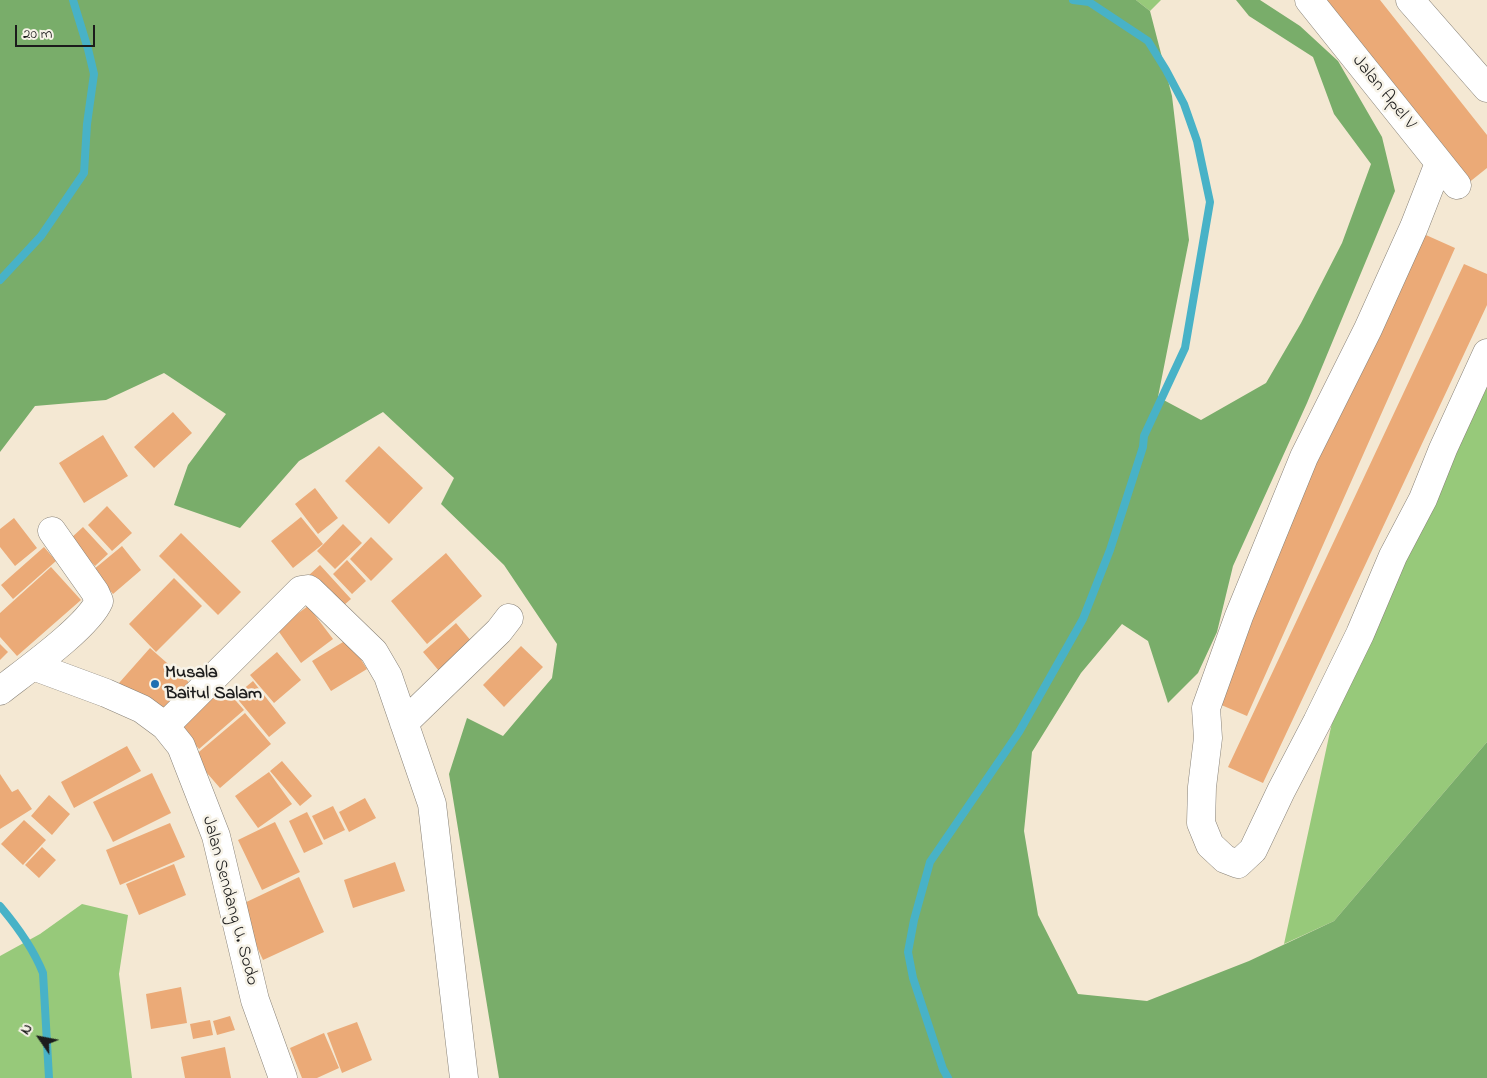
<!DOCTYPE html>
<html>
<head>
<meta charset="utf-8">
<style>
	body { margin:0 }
	#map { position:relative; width:1487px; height:1078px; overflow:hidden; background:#f4e8d3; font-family:"Indie Flower",sans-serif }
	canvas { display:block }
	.north { position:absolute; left:15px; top:1013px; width:50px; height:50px; -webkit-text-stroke:4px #f7f3e8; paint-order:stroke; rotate:303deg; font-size:14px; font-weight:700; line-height:20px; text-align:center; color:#1c1c1c }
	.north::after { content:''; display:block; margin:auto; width:18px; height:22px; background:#1c1c1c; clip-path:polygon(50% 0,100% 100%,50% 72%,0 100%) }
	.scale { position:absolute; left:15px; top:25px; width:80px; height:22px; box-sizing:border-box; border:2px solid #1c1c1c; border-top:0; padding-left:6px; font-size:15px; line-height:18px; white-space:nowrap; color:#1c1c1c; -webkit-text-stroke:4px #f7f3e8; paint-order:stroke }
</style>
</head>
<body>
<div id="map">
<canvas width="1487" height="1078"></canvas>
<div class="north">N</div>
<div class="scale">20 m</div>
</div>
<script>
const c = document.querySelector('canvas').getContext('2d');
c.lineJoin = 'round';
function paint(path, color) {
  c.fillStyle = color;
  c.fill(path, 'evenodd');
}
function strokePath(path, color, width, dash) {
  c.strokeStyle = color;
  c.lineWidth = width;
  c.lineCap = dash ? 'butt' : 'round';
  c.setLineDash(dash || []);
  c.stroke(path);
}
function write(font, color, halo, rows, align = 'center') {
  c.font = font + ' "Indie Flower",sans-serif';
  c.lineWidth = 5;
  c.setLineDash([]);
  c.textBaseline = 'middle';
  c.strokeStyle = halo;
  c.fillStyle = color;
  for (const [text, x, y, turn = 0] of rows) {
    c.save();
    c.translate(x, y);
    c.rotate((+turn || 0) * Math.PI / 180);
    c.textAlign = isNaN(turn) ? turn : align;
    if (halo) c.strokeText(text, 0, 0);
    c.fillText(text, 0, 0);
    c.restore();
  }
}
const green = new Path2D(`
	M1136,0h25l-11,11z
	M1487,385v357l-153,179 -50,23 52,-240z
	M82,904l46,11 -9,59 13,104h-132v-122l40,-22z`);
const forest = new Path2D(`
	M0,0h1136l14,11 22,85 17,144 -31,157 43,23 65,-37 35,-60 41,-80 29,-79 -37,-50 -21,-57 -64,-41 -13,-16h24l40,26 38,35 44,76 13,54 -88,212 -74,163 -16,66 -19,41 -30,30 -20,-62 -26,-17 -41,49 -49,79 -8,79 14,84 40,79 69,7 102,-40 85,-40 153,-179v336h-988l-50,-304 18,-56 36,18 49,-58 5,-34 -53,-79 -63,-61 13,-26 -71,-66 -84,49 -59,67 -66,-23 14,-40 38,-51 -62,-41 -58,27 -71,6 -35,46z`);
const stream = new Path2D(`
	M0,280l41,-44 43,-63 3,-49 7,-50 -6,-25 -15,-49
	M0,906c17,20 33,42 43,67l6,105
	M948,1078l-5,-9 -30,-91 -5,-26 6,-32 16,-58 89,-130 64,-113 27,-69 33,-103 1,-11 41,-88 25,-146 -13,-61 -13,-37 -18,-34 -18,-29 -59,-39 -16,-2`);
const building = new Path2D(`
	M1322,0h58l107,135v33l-20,16z
	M1417,231l38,17 -208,468 -35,-15z
	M1464,264l23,10v31l-224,478 -35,-16z
	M173,412l19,21 -38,35 -20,-21z
	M103,435l25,41 -44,27 -25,-40z
	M379,446l44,42 -34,36 -44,-43z
	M315,488l23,30 -20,16 -23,-30z
	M107,506l25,27 -20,18 -24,-26z
	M301,517l22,27 -30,24 -22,-27z
	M14,518l23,30 -22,18 -15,-19v-18z
	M343,524l19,19 -27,26 -18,-18z
	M83,527l25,27 -13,12 -25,-27z
	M181,533l60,59 -23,23 -59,-59z
	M371,537l22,22 -22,22 -21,-22z
	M122,546l19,24 -28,24 -20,-24z
	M44,547l12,14 -43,38 -12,-14z
	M446,553l36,43 -55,48 -36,-43z
	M347,560l19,21 -14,13 -19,-20z
	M320,565l31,34 -14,12 -30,-34z
	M51,567l30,33 -64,56 -17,-19v-24z
	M174,578l28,28 -46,46 -27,-28z
	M308,606l25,33 -32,24 -24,-34z
	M456,623l16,19 -33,29 -16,-19z
	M348,639l19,30 -36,22 -19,-30z
	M0,644l8,8 -8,8z
	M521,646l22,21 -39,40 -21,-22z
	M150,648l42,37 -31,35 -42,-37z
	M277,652l24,28 -27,23 -24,-28z
	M253,681l33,42 -17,14 -34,-41z
	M222,685l22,25 -45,39 -22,-25z
	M245,713l26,31 -51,44 -27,-31z
	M127,746l14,25 -67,37 -13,-26z
	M282,761l30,35 -12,10 -30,-35z
	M269,772l23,32 -34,24 -23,-32z
	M152,773l19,40 -58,29 -20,-40z
	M0,774l12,18 6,-3 14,20 -32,20z
	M49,795l21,19 -18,21 -21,-19z
	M365,798l11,20 -27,14 -10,-20z
	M333,806l12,24 -21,10 -12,-24z
	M307,812l16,32 -19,9 -15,-32z
	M24,820l22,20 -23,25 -22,-21z
	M275,822l25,50 -38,18 -24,-50z
	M170,823l15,34 -65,28 -14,-35z
	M42,847l14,13 -17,18 -14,-13z
	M395,862l10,29 -52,17 -9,-28z
	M174,864l12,31 -47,20 -13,-31z
	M299,877l25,55 -61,28 -25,-54z
	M181,987l6,36 -36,6 -5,-35z
	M230,1016l5,14 -18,5 -4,-14z
	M210,1020l3,15 -20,4 -3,-15z
	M357,1022l15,38 -30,13 -15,-40z
	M324,1033l15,35 -22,10h-15l-12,-30z
	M225,1047l6,31h-46l-4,-21z`);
const minor = new Path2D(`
	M1309,0l148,185
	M1410,0l77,88
	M1439,163l-25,64 -46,102 -64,128 -65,159 -33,92 2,30 -6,49 -1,36 9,22 15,14 13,5 15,-14 28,-59 36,-69 43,-88 33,-78 30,-57 20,-50 44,-96
	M33,666l73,27 36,16 23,17 16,20 35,90 39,164 28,78
	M0,691c24,-19 88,-64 99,-90l-4,-9 -43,-61
	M404,723l95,-92 10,-13
	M165,726l136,-136 7,-1 3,2 63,61 14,24 44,128 32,274`);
const markers = [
	[155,684,5,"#1f6fb2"]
];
const streetNames = [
	["Jalan Apel V",1383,93,51],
	["Jalan Sendang U. Sodo",229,901,75]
];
const poiNames = [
	["Musala",165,674],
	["Baitul Salam",165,695]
];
paint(green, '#97c97a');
paint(forest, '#79ad6a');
strokePath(stream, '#48b2c7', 8);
paint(building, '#ebaa77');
strokePath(minor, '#888278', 29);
strokePath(minor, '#fff', 28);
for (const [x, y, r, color] of markers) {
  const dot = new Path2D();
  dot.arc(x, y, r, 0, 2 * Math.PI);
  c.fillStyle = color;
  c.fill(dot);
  strokePath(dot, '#f7f3e8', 2);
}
write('18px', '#1c1c1c', '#f7f3e8', streetNames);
write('bold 18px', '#1c1c1c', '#f7f3e8', poiNames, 'left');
</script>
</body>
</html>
